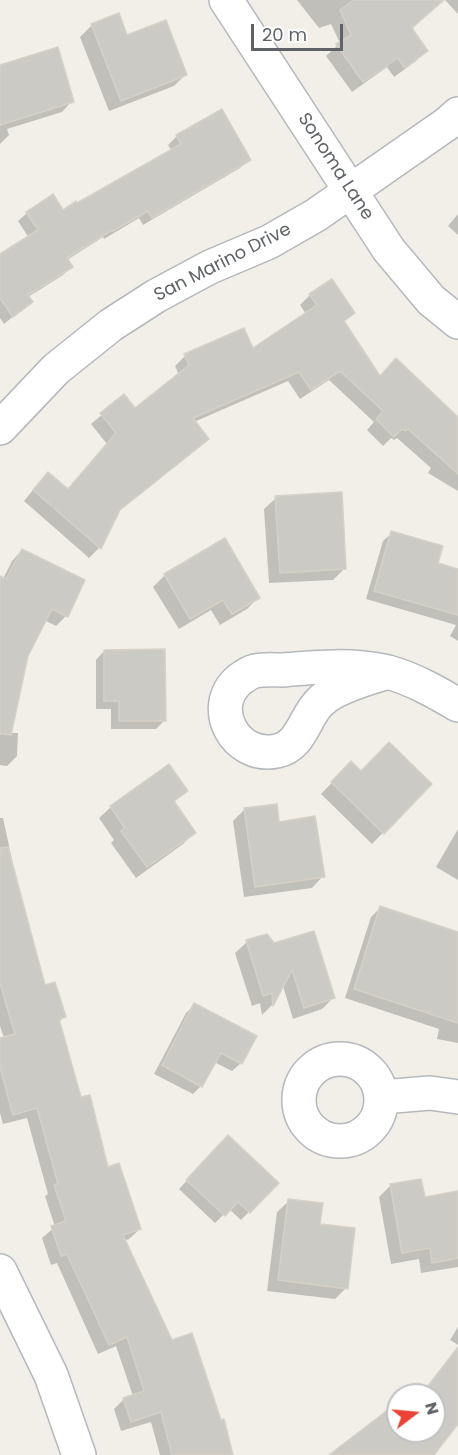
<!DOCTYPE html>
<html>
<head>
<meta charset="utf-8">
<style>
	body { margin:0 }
	#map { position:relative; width:458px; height:1455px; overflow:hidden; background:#f1efe8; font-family:Poppins,sans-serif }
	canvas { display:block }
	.north { position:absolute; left:386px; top:1383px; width:60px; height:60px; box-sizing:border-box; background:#fff; border:2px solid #bfc1c3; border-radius:50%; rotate:74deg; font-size:16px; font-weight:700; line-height:24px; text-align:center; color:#5f6368 }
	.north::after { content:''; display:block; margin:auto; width:21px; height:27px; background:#ea4335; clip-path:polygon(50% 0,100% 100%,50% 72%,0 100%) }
	.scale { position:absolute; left:251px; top:24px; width:92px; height:27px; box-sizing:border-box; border:3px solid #5f6368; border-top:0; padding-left:8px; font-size:18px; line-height:21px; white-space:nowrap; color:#5f6368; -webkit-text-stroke:4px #fff; paint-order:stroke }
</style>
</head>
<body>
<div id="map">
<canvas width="458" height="1455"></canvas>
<div class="north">N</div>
<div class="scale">20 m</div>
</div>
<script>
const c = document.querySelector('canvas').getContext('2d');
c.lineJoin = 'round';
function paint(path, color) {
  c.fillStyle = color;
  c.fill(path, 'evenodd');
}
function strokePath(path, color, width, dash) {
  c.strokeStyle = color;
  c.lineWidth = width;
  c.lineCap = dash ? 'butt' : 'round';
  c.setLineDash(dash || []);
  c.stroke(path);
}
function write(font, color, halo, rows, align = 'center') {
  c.font = font + ' Poppins,sans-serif';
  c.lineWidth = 6;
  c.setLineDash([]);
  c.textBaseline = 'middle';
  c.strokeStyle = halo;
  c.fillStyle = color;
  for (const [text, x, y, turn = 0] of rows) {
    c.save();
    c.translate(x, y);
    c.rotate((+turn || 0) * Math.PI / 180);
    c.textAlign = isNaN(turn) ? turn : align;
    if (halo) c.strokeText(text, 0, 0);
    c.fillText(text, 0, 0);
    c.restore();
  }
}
const shadow = new Path2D(`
	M297,0h146l-32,28 15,22 -10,11 -22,16 -7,-10 -35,25 -26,-36 14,-13 -9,-19 -12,4z
	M445,0h13v14z
	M92,25l93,50 -11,11 -65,25 -29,-74z
	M0,73l72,28 -10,11 -55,17 2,6 -9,9z
	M221,111l28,49 -9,8 -97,57 -4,-7 -35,21 -1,-2 -36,23 4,7 -8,8 -35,22 3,5 -27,22 -4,-6v-62l29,-18 -11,-17 9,-8 35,-1 15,-7 95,-54 -4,-6 9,-9z
	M458,214v21l-10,-9z
	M310,295l43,18 -10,10 36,54 79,42v72l-30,-18 3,-5 -34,-30 -3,2 -3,-2 -8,8 -16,-16 7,-8 -45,-42 -29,19 -12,-18 -94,41 -77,91 -18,35 -10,10 -65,-57 14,-17 29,6 40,-46 -16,-20 33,-28 11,14 44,-35 -4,-9 10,-10 67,-6 54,-36 -6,-9z
	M276,498l69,70 -12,12 -64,3 -5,-74z
	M392,533l44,31 22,20v57l-8,-5 6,-11 -90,-26 17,-58z
	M224,540l34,58 -11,11 -27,16 -9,-15 -32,19 -26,-42 12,-12z
	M22,550l44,66 -10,10 -12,-6 -18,36 -16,77h8l-1,23 -10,10 -7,-1v-187l3,1 9,-18z
	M104,651l60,70 -8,8h-45v-20h-15v-49z
	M351,763l10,10 69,11 -58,60 -51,-50z
	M168,766l18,25 -13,12 21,30 -11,11 -47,34 -25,-35 3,-3 -15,-22 12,-11z
	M244,810l34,14 45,52 -11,12 -68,9 -11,-76z
	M0,818h3l11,51 -1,2 31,115 20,31 -5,5 21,77 27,70 33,60 -11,10 -5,2 47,101 61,113h-72l-9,-33 -30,9 -7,-22 10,-10 9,-3 -17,-50 -18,8 -41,-91 -6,2 -9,-27 13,-11 -10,-31 3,-2 -21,-76 -24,6 -3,-11v-73l4,-2 -4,-12z
	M458,829v51l-22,-13z
	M380,908l78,50v85l-21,-4 2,-10 -94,-31 26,-81z
	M247,942l26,3 60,53 -11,11 -29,10 -10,-33 -11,19 -10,10 -2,-12 -8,3 -17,-53z
	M195,1005l46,58 -9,8 -18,-9 -13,24 -8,8 -39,-20 32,-61z
	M228,1137l49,46 -36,37 -12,-11 -14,14 -36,-34z
	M391,1185l32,14 35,-6v74l-37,6 -2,-14 -28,5 -12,-67z
	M289,1201l30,25 27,62 -11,11 -68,-8 10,-79z
	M458,1327v18l-8,-5z`);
const building = new Path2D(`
	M354,0h90l-32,28 16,23 -23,17 -7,-10 -35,24 -27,-38 15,-9 -11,-25z
	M119,13l8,22 39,-15 21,55 -66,26 -30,-77z
	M58,47l16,55 -74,23v-60z
	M222,109l29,51 -99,58 -4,-7 -35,20 -1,-1 -45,28 6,9 -45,28 5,7 -20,15 -13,-19v-44l38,-24 -12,-18 27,-18 10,16 13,-9 1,2 104,-59 -5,-9z
	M332,279l23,34 -11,8 36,55 16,-18 62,59v57l-50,-45 -3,2 -3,-2 -8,8 -18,-18 7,-8 -43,-40 -29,19 -12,-18 -106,46 16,21 -89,71 -19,39 -68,-59 15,-18 20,17 48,-56 -16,-20 24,-19 11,14 54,-43 -5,-11 60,-26 9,20 64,-43 -8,-11z
	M342,492l4,77 -66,4 -5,-77z
	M391,531l52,15 -5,17 20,6v46l-84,-24z
	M225,538l35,60 -28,16 -9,-14 -33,19 -26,-45z
	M22,549l63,31 -17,37 -16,-8 -24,47 -17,79 -11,-1v-158l6,3z
	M165,649l1,72h-47v-20h-15v-51z
	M389,742l43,42 -48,50 -53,-52 20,-21 10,10z
	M169,764l19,27 -14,10 22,32 -49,34 -26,-36 4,-3 -15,-22z
	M277,804l2,18 36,-6 10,61 -70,10 -11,-79z
	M8,847l37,138 10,-3 11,35 -7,2 22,78 9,-2 18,72 11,-4 22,66 -18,6 49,105 20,-7 29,87 3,-1 9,36h-61l-11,-43 -30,10 -8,-24 21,-7 -17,-54 -18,8 -42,-91 -6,2 -10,-30 15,-5 -12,-36 4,-1 -21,-76 -24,7 -13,-48v-29l15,-4 -15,-51v-135z
	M380,906l78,26v91l-104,-34z
	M314,931l21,67 -31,10 -12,-38 -19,36 -1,-13 -9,3 -17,-56 21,-6 7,9z
	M194,1003l63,33 -15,28 -21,-11 -19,34 -40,-22z
	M228,1135l51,48 -29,30 -12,-11 -13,14 -39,-36z
	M421,1179l4,18 33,-6v67l-26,5 -2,-15 -28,5 -12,-69z
	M288,1199l35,4 -3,21 35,4 -7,61 -70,-9z
	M458,1347v77l-24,31h-105l64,-49 5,7v18h36v-36h-13z`);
const minor = new Path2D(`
	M226,0l163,250 42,50 27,22
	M0,428l56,-59 55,-44 45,-29 54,-29 59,-25 47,-27 132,-92 10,-9
	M388,672c-20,6 -53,15 -67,29 -17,15 -18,44 -44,50 -41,9 -70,-43 -38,-71 4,-3 12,-8 16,-9 9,-2 19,-1 28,-1 34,-3 71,-6 105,2 25,7 48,20 70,33
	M299 1100a41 41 0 1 1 82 0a41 41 0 1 1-82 0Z
	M382,1097l48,-4 28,4
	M0,1271l51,104 28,80`);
const streetNames = [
	["Sonoma Lane",335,167,57],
	["San Marino Drive",223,263,-27]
];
paint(shadow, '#0003');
paint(building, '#cccac5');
strokePath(building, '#d6d1c6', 1.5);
strokePath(minor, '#b5b8bc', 36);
strokePath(minor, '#fff', 33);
write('18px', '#5f6368', '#fff', streetNames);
</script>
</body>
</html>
